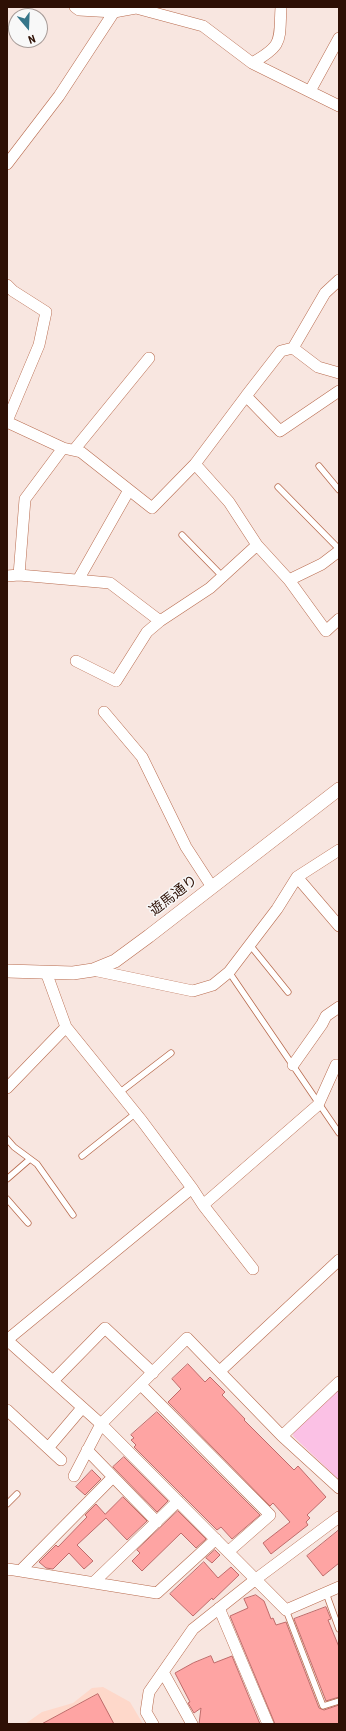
<!DOCTYPE html>
<html>
<head>
<meta charset="utf-8">
<style>
	body { margin:0 }
	#map { position:relative; width:346px; height:1731px; overflow:hidden; background:#f8e6e0; font-family:"Roboto Condensed",sans-serif }
	canvas { display:block }
	.frame { position:absolute; inset:0; border:8px solid #2e1005; pointer-events:none }
	.north { position:absolute; left:8px; top:8px; width:40px; height:40px; box-sizing:border-box; background:#f8f8f8; border:1px solid #a79b97; border-radius:50%; rotate:161deg; font-size:11px; font-weight:700; line-height:16px; text-align:center; color:#2e1005 }
	.north::after { content:''; display:block; margin:auto; width:14px; height:18px; background:#36768a; clip-path:polygon(50% 0,100% 100%,50% 72%,0 100%) }
</style>
</head>
<body>
<div id="map">
<canvas width="346" height="1731"></canvas>
<div class="frame"></div>
<div class="north">N</div>
</div>
<script>
const c = document.querySelector('canvas').getContext('2d');
c.lineJoin = 'round';
function paint(path, color) {
  c.fillStyle = color;
  c.fill(path, 'evenodd');
}
function strokePath(path, color, width, dash) {
  c.strokeStyle = color;
  c.lineWidth = width;
  c.lineCap = dash ? 'butt' : 'round';
  c.setLineDash(dash || []);
  c.stroke(path);
}
function write(font, color, halo, rows, align = 'center') {
  c.font = font + ' "Roboto Condensed","Noto Sans JP",sans-serif';
  c.lineWidth = 3;
  c.setLineDash([]);
  c.textBaseline = 'middle';
  c.strokeStyle = halo;
  c.fillStyle = color;
  for (const [text, x, y, turn = 0] of rows) {
    c.save();
    c.translate(x, y);
    c.rotate((+turn || 0) * Math.PI / 180);
    c.textAlign = isNaN(turn) ? turn : align;
    if (halo) c.strokeText(text, 0, 0);
    c.fillText(text, 0, 0);
    c.restore();
  }
}
const built = new Path2D(`
	M103,1687l27,15 13,22h-118l17,-12 31,-9 19,-15z`);
const green = new Path2D(`
	M339,1389v91l-46,-44 1,-5z`);
const building = new Path2D(`
	M188,1364l17,18 5,-5 15,15 -3,3 23,24 -1,1 50,50 4,-4 28,31 -19,18 3,3 -4,4 2,3 -37,29 -8,-11 27,-21 -17,-19 -3,3 -102,-104 13,-13 -9,-10z
	M157,1412l103,103 -28,24 -11,-12 -4,3 -83,-83 2,-2 -5,-5 3,-2 -3,-3z
	M124,1457l44,44 -11,11 -44,-45z
	M92,1470l9,9 -16,16 -9,-8z
	M123,1497l24,24 -20,19 -21,-22 -29,27 16,16 -9,8 -15,-16 -16,16 -7,-1 -7,-6 17,-17 2,2 29,-30 -2,-2 11,-11 9,10z
	M178,1511l28,28 -10,9 -15,-15 -39,38 -10,-10 8,-8 -3,-3z
	M339,1530v33l-16,13 -16,-20z
	M215,1550l5,5 -8,8 -6,-5z
	M204,1562l14,16 13,-11 8,8 -26,25 -1,-2 -19,18 -23,-22z
	M256,1595l8,6 7,18 2,-1 3,7 10,-3 33,86 5,2 15,-5v19h-64l-45,-108 18,-8 -4,-9z
	M326,1607l5,12 -3,1 11,27v50l-13,4 -32,-82z
	M211,1656l3,7 18,-7 28,68h-61l2,-16 -7,5 -6,-10 2,-1 -15,-29 18,-10z
	M98,1694l16,30h-72z`);
const service = new Path2D(`
	M319,466l20,24
	M278,487l61,62
	M182,535l40,41
	M250,945l38,47
	M229,972l110,161
	M119,1093l52,-40
	M7,1139l7,8 23,17 36,51
	M82,1156l54,-43
	M7,1179l23,-20
	M7,1199l21,24
	M7,1504l10,-10
	M326,1593l13,36
	M286,1610l37,96 16,-5`);
const minor = new Path2D(`
	M75,7l4,3 35,2 22,-4 67,18 49,37 87,43
	M252,63c32,-18 27,-22 29,-56
	M310,91l29,-53
	M7,164l52,-68 55,-84
	M339,280l-14,13 -32,55 -12,3 -35,45 34,35 59,-40
	M7,285l6,6 33,21 -7,33 -32,76
	M293,348l25,19 21,6
	M7,422l56,26 -38,51 -6,76 -12,1
	M63,448l18,4 71,56 43,-44 51,-68
	M74,450l75,-92
	M195,464l34,38 28,43 32,35 37,51 13,-12
	M19,575l91,8 50,38
	M78,580l51,-90
	M289,580l33,-16 17,-13
	M76,661l40,20 31,-49 13,-11 50,-33 47,-43
	M104,712l38,45 44,90 26,40
	M297,877l42,49
	M93,970l100,21 20,-6 16,-13 48,-63 20,-32 42,-27
	M46,972l20,55 76,94 50,67 11,17 50,64
	M293,1065l29,-41 4,-8 13,-9
	M7,1088l59,-61
	M203,1205l115,-100 18,-40h3
	M7,1340l94,84 185,186 53,-23
	M7,1340l185,-152
	M220,1371l119,-111
	M53,1381l52,-53 48,45
	M141,1385l129,130 -41,36
	M7,1410l41,38 34,-40
	M282,1436l57,-54
	M48,1448l13,12
	M87,1450l70,72
	M74,1476l27,-52 86,-86 95,98 57,52
	M7,1570l1,-1 149,24 59,-54
	M20,1571l93,-94
	M93,1583l85,-82
	M219,1608l49,116
	M163,1672l29,52
	M153,1724l-7,-12 3,-20 44,-63 63,-50 83,-62`);
const tertiary = new Path2D(`
	M7,971l66,2 20,-3 22,-9 34,-25 190,-147`);
const streetNames = [
	["遊馬通り",174,896,-38]
];
paint(built, '#fed8ca');
paint(green, '#fbc1e5');
paint(building, '#fea4a3');
strokePath(building, '#bf6b6a', 1);
strokePath(service, '#b86b4e', 7);
strokePath(minor, '#b86b4e', 12);
strokePath(tertiary, '#b86b4e', 14);
strokePath(service, '#fff', 5.5);
strokePath(minor, '#fff', 11);
strokePath(tertiary, '#fff', 13);
write('14px', '#2e1005', '#f8f8f8', streetNames);
</script>
</body>
</html>
